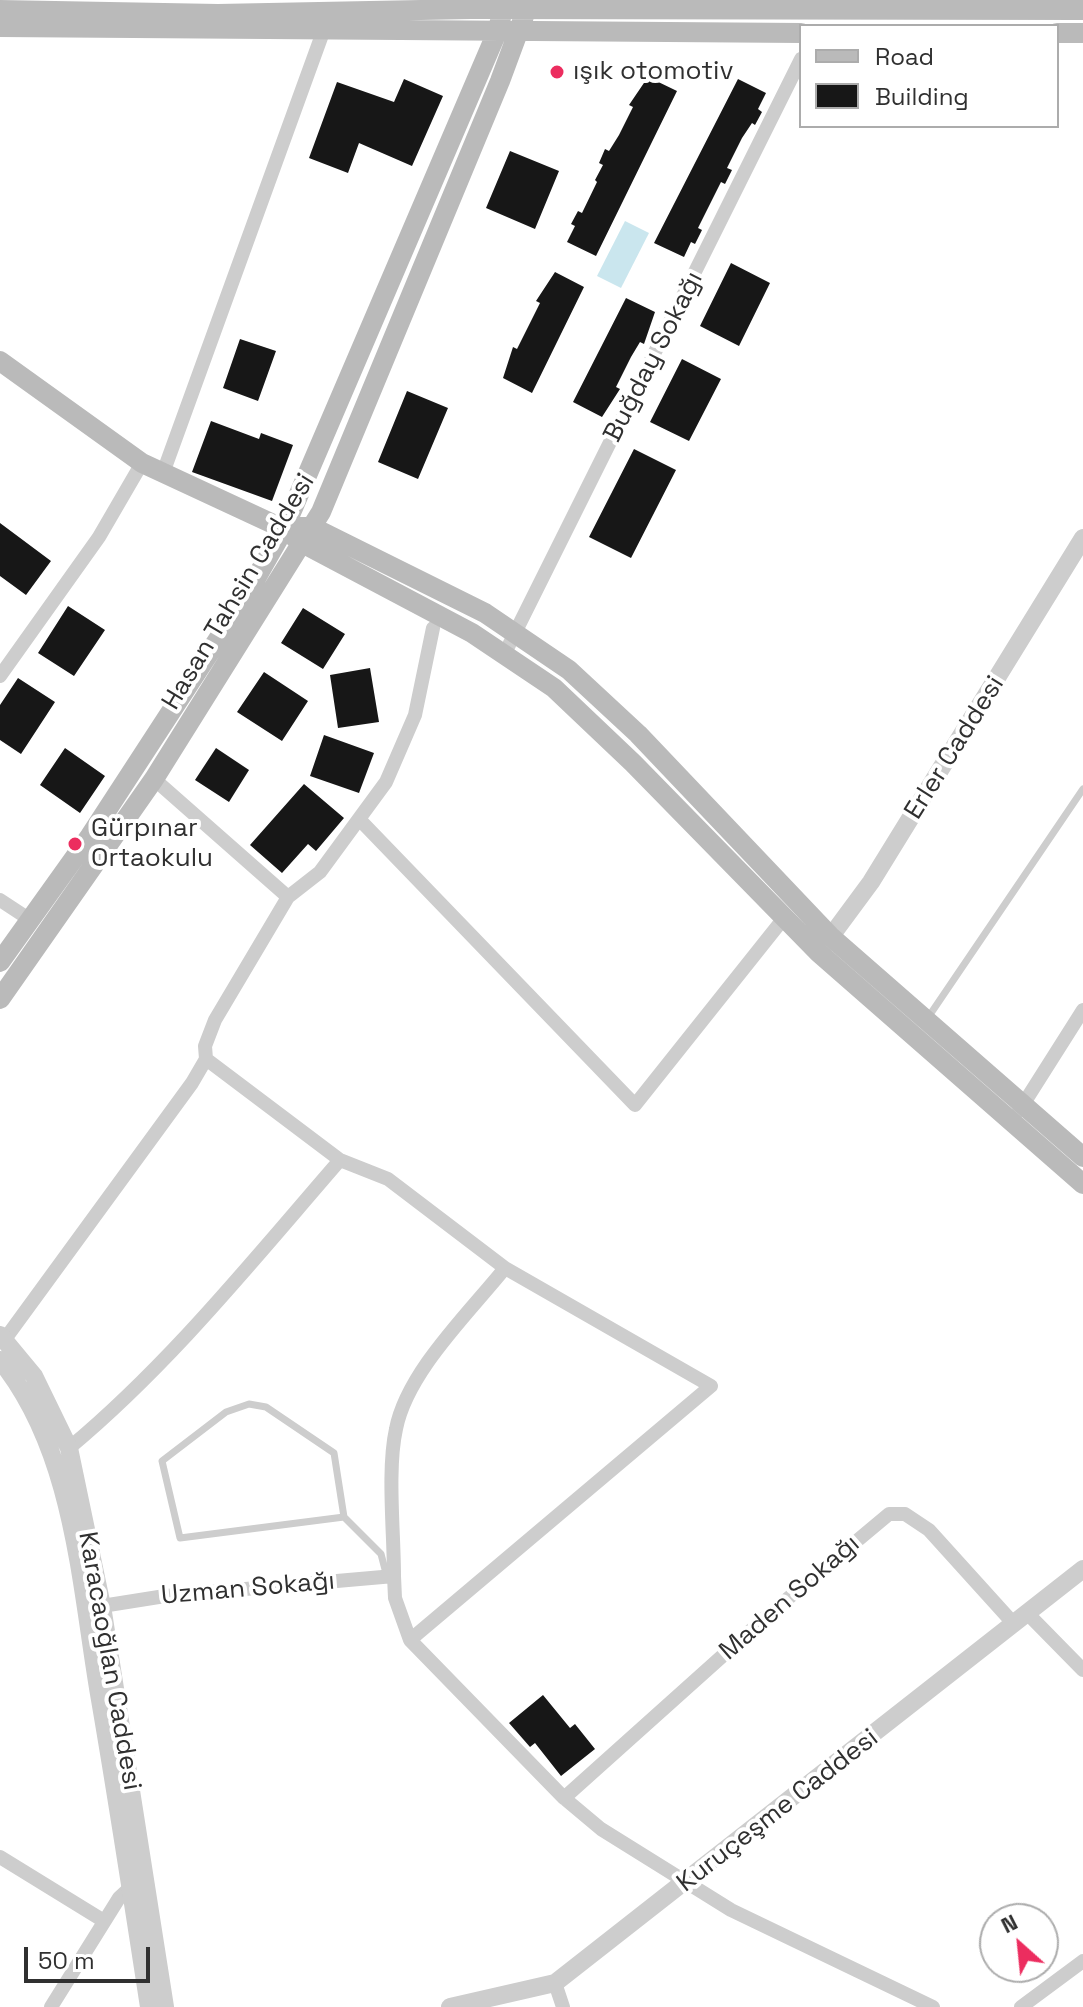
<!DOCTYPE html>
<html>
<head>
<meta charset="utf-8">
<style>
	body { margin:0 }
	#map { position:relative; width:1083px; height:2007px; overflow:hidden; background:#fff; font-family:"Space Grotesk",sans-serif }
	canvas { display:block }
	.legend { position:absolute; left:799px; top:24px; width:260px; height:104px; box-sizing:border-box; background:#fff; border:2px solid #acacac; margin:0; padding:10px 14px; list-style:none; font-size:24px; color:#303030 }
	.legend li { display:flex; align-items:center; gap:16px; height:40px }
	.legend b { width:40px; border:2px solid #acacac }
	.north { position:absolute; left:979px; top:1903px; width:80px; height:80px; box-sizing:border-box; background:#fff; border:2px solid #acacac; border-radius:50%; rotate:333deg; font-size:22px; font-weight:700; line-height:32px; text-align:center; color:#303030 }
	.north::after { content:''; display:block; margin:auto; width:28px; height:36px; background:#ec2d5f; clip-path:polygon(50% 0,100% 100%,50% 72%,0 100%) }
	.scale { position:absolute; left:24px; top:1947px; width:126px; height:36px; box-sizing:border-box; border:4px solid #303030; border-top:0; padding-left:10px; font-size:24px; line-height:28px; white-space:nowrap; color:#303030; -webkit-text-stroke:6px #fff; paint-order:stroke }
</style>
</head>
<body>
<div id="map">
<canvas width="1083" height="2007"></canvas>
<ul class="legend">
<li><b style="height:10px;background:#bababa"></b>Road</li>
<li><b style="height:22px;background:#171717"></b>Building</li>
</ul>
<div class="north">N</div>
<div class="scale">50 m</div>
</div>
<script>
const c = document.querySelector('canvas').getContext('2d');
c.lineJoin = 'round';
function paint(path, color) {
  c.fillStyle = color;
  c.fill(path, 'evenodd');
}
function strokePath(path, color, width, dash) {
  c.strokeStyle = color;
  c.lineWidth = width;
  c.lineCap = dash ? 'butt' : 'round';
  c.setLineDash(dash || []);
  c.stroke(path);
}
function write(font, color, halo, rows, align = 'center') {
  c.font = font + ' "Space Grotesk",sans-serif';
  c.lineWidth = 8;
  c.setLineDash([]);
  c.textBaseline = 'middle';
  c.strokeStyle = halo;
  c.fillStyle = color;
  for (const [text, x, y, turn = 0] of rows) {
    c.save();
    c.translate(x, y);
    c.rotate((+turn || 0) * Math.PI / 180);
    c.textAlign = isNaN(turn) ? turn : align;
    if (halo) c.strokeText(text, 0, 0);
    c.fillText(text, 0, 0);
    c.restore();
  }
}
const water = new Path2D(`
	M625,221l24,12 -28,55 -24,-12z`);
const building = new Path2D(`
	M648,77l29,14 -81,165 -29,-14 8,-16 -4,-2 7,-13 4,2 15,-31 -2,-2 8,-15 -4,-2 6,-14 4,2 10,-16 14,-28 -4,-2z
	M404,79l39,17 -31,70 -53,-23 -11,30 -39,-15 28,-76 57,20z
	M738,79l28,14 -8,16 4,3 -7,13 -3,-2 -10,15 -15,30 5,2 -7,14 -4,-2 -23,46 4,2 -7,14 -4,-2 -7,15 -30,-14z
	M510,151l49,20 -24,58 -49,-21z
	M731,263l39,20 -31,63 -39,-20z
	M555,272l29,15 -52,106 -29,-15 10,-31 4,2 23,-46 -4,-2z
	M626,298l29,14 -11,32 -4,-2 -9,15 -15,30 4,2 -18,28 -29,-15z
	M240,339l36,12 -18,50 -35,-13z
	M682,359l39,20 -32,62 -39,-19z
	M407,391l41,17 -30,71 -40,-17z
	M211,421l48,18 2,-6 32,12 -21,56 -80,-29z
	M634,449l42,21 -45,88 -42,-21z
	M0,523l51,38 -25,34 -26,-19z
	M68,606l37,24 -31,46 -36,-23z
	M303,608l42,26 -22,35 -42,-26z
	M370,668l9,54 -41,6 -8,-53z
	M264,672l44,29 -26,40 -45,-29z
	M18,678l37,24 -34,52 -21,-14v-35z
	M324,735l50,18 -15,40 -49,-17z
	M65,748l40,28 -25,37 -40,-28z
	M216,748l33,22 -20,32 -34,-22z
	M304,784l40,34 -28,33 -8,-7 -26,29 -32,-28z
	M543,1695l27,33 5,-4 20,25 -34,27 -26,-33 -5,4 -21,-24z`);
const service = new Path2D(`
	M927,1019l156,-230
	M344,1517l-164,21 -18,-77 64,-49 23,-8 17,3 68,46 10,64 37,37 6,23`);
const minor = new Path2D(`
	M163,473l160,-441
	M505,653l296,-594
	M0,676l99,-139 43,-74
	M154,779l134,118
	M359,819l276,286 149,-187
	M0,900l32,21
	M206,1059l134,101 48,19 117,89 206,118 -301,254
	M1019,1111l64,-101
	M505,1268c-36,45 -98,104 -109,161 -9,40 -2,104 -2,147l1,22 15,42 154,158 37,31 130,81 202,97
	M5,1339l187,-256 14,-24 -1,-13 10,-26 73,-123 32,-25 66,-90 29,-67 18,-87
	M69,1448c101,-84 185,-189 271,-288
	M102,1606l63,-10 229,-20
	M1027,1613l56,57
	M564,1798l203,-182 122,-102h16l24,16 85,94
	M0,1857l104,64
	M555,1983l8,24
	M51,2007l68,-109 12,-11
	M1021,2007l62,-46`);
const tertiary = new Path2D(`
	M823,947l48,-65 212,-344
	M0,1335l34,41 35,72 33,158 63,401
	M0,1360c74,91 80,222 99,334 18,104 34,209 50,313
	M450,2007l105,-24 528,-414`);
const secondary = new Path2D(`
	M0,10l218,4 253,-5 612,1
	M0,27l801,6
	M1057,33h26
	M0,361l142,102 142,66 18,14 170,90 82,55 79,75 186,190 264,231
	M300,527h12l173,86 84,57 69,64 192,202 253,221
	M0,962l90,-126 153,-235 41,-72 213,-497 9,-32
	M0,999l154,-220 167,-267 179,-431 30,-81`);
const markers = [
	[557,72,8,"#ec2d5f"],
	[75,844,8,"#ec2d5f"]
];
const poiNames = [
	["ışık otomotiv",573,72],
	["Gürpınar",91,829],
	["Ortaokulu",91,859]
];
const streetNames = [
	["Buğday Sokağı",654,357,-63],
	["Hasan Tahsin Caddesi",239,592,-59],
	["Erler Caddesi",955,748,-58],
	["Uzman Sokağı",248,1589,-5],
	["Maden Sokağı",790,1598,-41],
	["Karacaoğlan Caddesi",109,1661,80],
	["Kuruçeşme Caddesi",778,1811,-38]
];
paint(water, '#cae6ee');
paint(building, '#171717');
strokePath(service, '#cdcdcd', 7);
strokePath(minor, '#cdcdcd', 14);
strokePath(tertiary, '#cdcdcd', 18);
strokePath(secondary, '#bababa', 20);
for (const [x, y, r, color] of markers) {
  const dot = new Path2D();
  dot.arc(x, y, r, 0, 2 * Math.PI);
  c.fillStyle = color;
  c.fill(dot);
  strokePath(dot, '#fff', 3);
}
write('26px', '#303030', '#fff', poiNames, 'left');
write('26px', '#303030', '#fff', streetNames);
</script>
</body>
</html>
